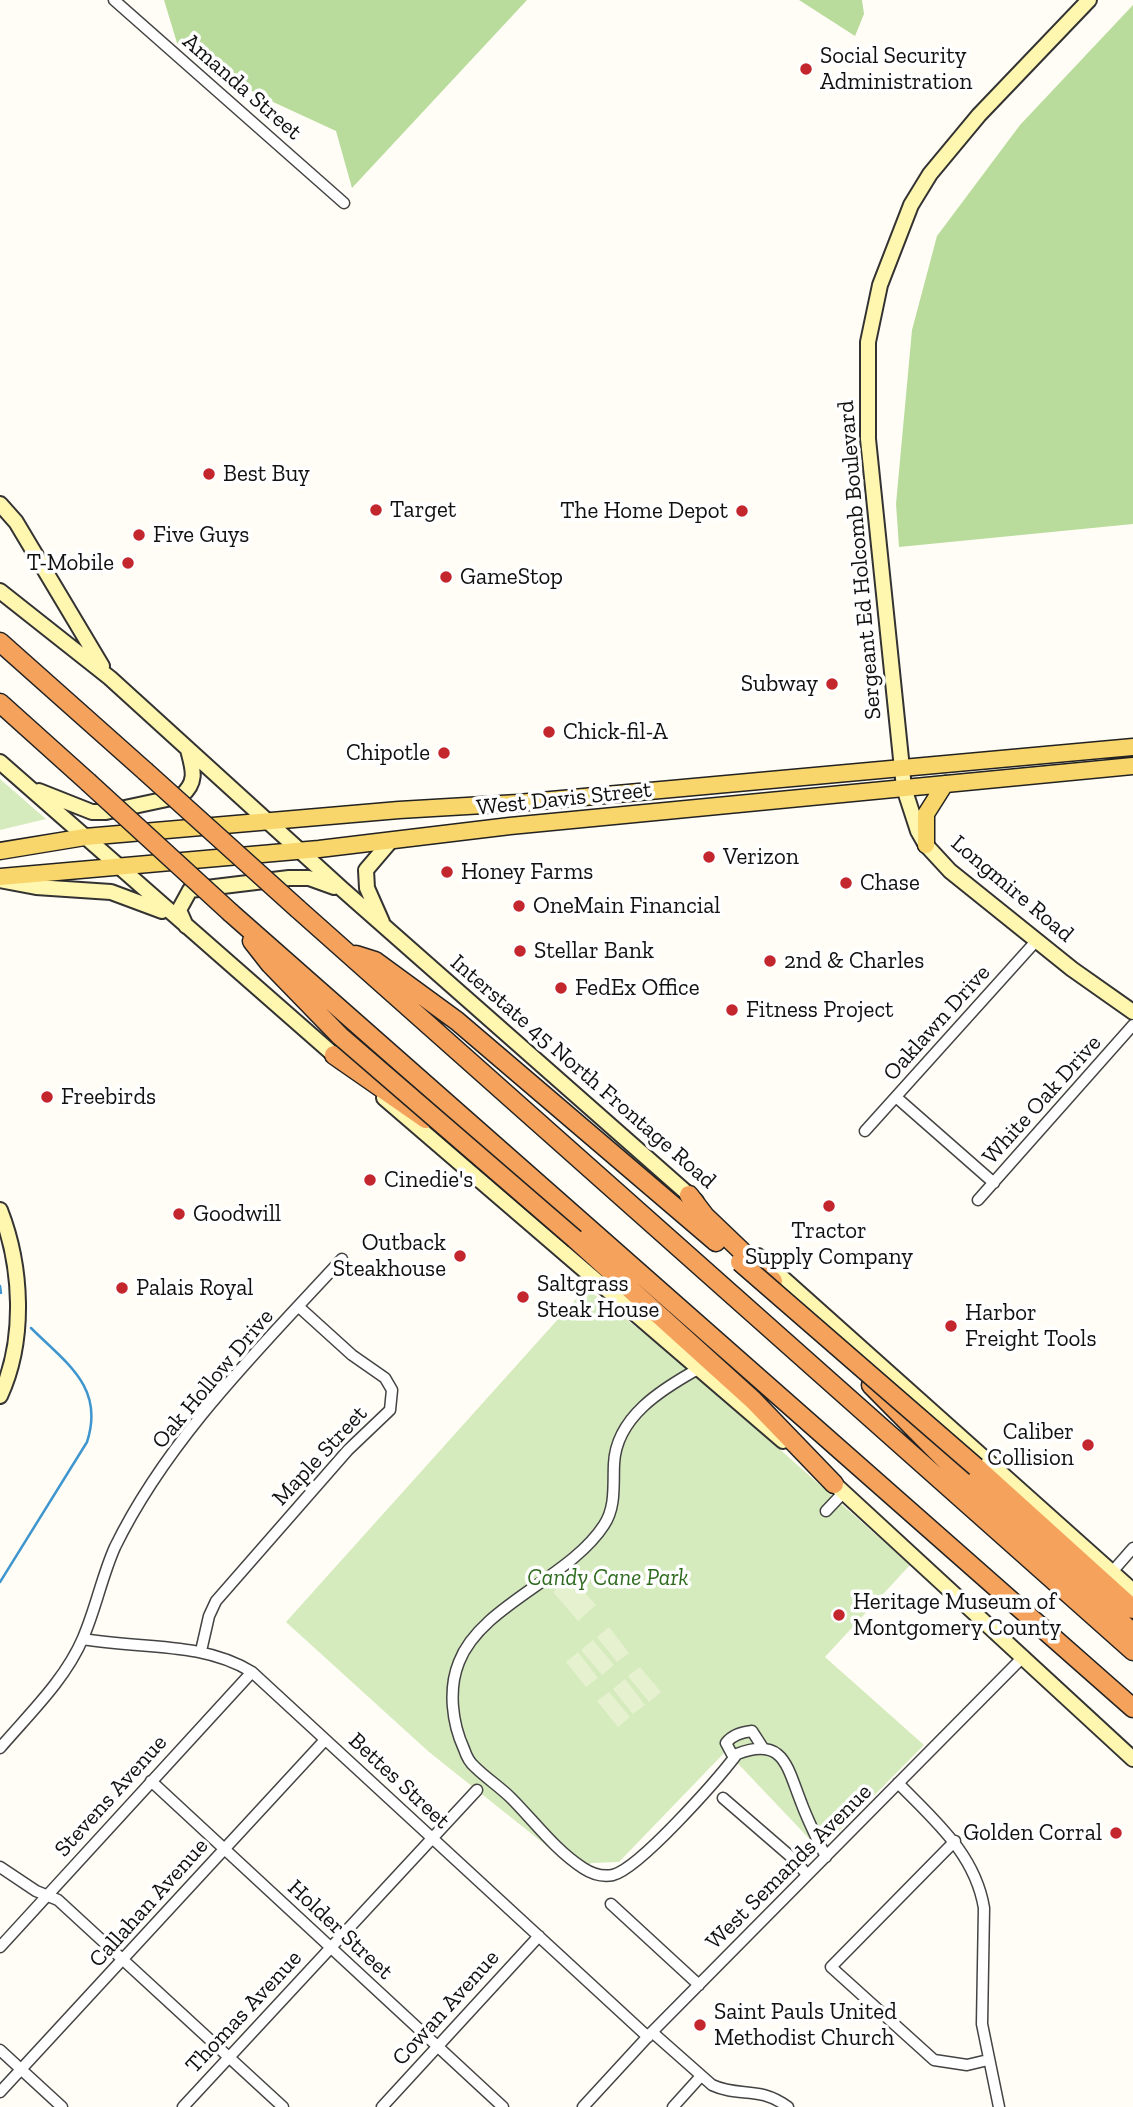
<!DOCTYPE html>
<html>
<head>
<meta charset="utf-8">
<style>
	body { margin:0 }
	canvas { display:block; background:#fffdf5 }
</style>
</head>
<body>
<canvas width="1133" height="2107"></canvas>
<script>
const c = document.querySelector('canvas').getContext('2d');
c.lineJoin = 'round';
function paint(path, color) {
  c.fillStyle = color;
  c.fill(path, 'evenodd');
}
function strokePath(path, color, width, dash) {
  c.strokeStyle = color;
  c.lineWidth = width;
  c.lineCap = dash ? 'butt' : 'round';
  c.setLineDash(dash || []);
  c.stroke(path);
}
function write(font, color, halo, rows, align = 'center') {
  c.font = font + ' "Zilla Slab",serif';
  c.lineWidth = 7;
  c.setLineDash([]);
  c.textBaseline = 'middle';
  c.strokeStyle = halo;
  c.fillStyle = color;
  for (const [text, x, y, turn = 0] of rows) {
    c.save();
    c.translate(x, y);
    c.rotate((+turn || 0) * Math.PI / 180);
    c.textAlign = isNaN(turn) ? turn : align;
    if (halo) c.strokeText(text, 0, 0);
    c.fillText(text, 0, 0);
    c.restore();
  }
}
const green = new Path2D(`
	M0,779l46,40 -46,11z
	M586,1288l100,78 224,199 -85,92 99,88 -104,105 -94,-99 -107,111 -28,1 -9,11 -153,-122 -143,-130z`);
const forest = new Path2D(`
	M164,0h363l-175,188 -16,-57 -78,-36 -81,-52z
	M799,0h63l2,14 -9,22z
	M1133,5v519l-234,23 -3,-43 16,-174 25,-94 83,-111z`);
const pitch = new Path2D(`
	M570,1577l26,28 -18,16 -25,-29z
	M609,1627l20,26 -12,9 -20,-25z
	M593,1640l21,25 -12,10 -21,-25z
	M578,1652l20,26 -12,9 -20,-25z
	M640,1667l21,25 -12,10 -21,-26z
	M625,1679l20,26 -12,9 -20,-25z
	M609,1692l21,25 -12,10 -21,-26z`);
const stream = new Path2D(`
	M0,1286l1,7
	M0,1582l87,-140c18,-55 -21,-79 -56,-114`);
const street = new Path2D(`
	M114,0l230,203
	M896,1097l98,86
	M865,1131l172,-191
	M978,1200l155,-175
	M698,1369c-36,20 -82,48 -84,95 -1,21 2,43 -10,61 -34,53 -123,80 -145,137 -11,27 -7,61 5,87 2,6 6,14 11,18 11,11 25,20 36,31 23,23 44,52 72,70 9,6 19,9 30,7 27,-7 105,-96 124,-121 47,-18 50,13 64,48 7,19 16,37 25,55
	M826,1511l17,-18
	M1112,1572l21,-24
	M83,1639c56,10 119,2 169,33l396,365
	M201,1651l8,-35 7,-15 132,-151 42,-40 2,-20 -7,-12 -33,-23 -53,-48
	M0,1748c30,-35 65,-68 83,-110 13,-30 19,-62 32,-91 53,-109 146,-200 227,-288
	M734,1758l-8,-15c6,-8 16,-11 26,-12l11,17
	M151,1781l352,326
	M898,1783c37,38 77,71 86,125l-2,116 17,83
	M723,1798l74,64 10,13
	M955,1841l-124,126 103,93 33,5 21,-5
	M0,1867l36,24 22,9 225,207
	M611,1904l88,81
	M0,1947l252,-275
	M652,2032l60,53c28,13 46,0 76,22
	M0,2050l62,57
	M0,2092l325,-352
	M183,2107l294,-317
	M382,2107l157,-171
	M583,2107l69,-75 372,-376
	M673,2107l28,-31`);
const secondary = new Path2D(`
	M1089,0l-110,115 -49,59 -19,31 -31,80 -12,57v97l36,349 14,43 8,14 24,26 122,98 61,43
	M0,504l16,18 86,144
	M0,591l110,87 232,211 354,312
	M0,762l342,300
	M39,791l53,21h14l75,-16c17,-14 12,-27 7,-46
	M0,880l36,7 75,5 51,19
	M382,922l-15,-34 -1,-18 23,-27
	M186,926l-7,-16 11,-20 99,-12h20l25,9
	M384,1098l399,343
	M0,1210c22,56 26,130 0,186
	M758,1256l375,335
	M828,1478l305,281`);
const primary = new Path2D(`
	M926,845v-31l19,-30
	M0,851l85,-14 314,-27 119,-7 615,-56
	M0,877l319,-28 191,-23 623,-60`);
const highway = new Path2D(`
	M0,642l145,129
	M0,703l88,79
	M298,909l835,742
	M231,913l902,795
	M252,941l18,23 70,72
	M356,955l19,6 82,60 259,221
	M334,1055l92,64
	M689,1195l16,21 68,65
	M575,1239l178,161 81,84
	M871,1385l103,104 159,144
	M976,1467l157,142`);
const highwayBridge = new Path2D(`
	M145,771l153,138
	M88,782l143,131
	M340,1036l235,203
	M740,1262l236,205`);
const markers = [
	[806,69,7,"#c4262e"],
	[209,474,7,"#c4262e"],
	[376,510,7,"#c4262e"],
	[742,511,7,"#c4262e"],
	[139,535,7,"#c4262e"],
	[128,563,7,"#c4262e"],
	[446,577,7,"#c4262e"],
	[832,684,7,"#c4262e"],
	[549,732,7,"#c4262e"],
	[444,753,7,"#c4262e"],
	[709,857,7,"#c4262e"],
	[447,872,7,"#c4262e"],
	[846,883,7,"#c4262e"],
	[519,906,7,"#c4262e"],
	[520,951,7,"#c4262e"],
	[770,961,7,"#c4262e"],
	[561,988,7,"#c4262e"],
	[732,1010,7,"#c4262e"],
	[47,1097,7,"#c4262e"],
	[370,1180,7,"#c4262e"],
	[829,1206,7,"#c4262e"],
	[179,1214,7,"#c4262e"],
	[460,1256,7,"#c4262e"],
	[122,1288,7,"#c4262e"],
	[523,1297,7,"#c4262e"],
	[951,1326,7,"#c4262e"],
	[1088,1445,7,"#c4262e"],
	[839,1615,7,"#c4262e"],
	[1116,1833,7,"#c4262e"],
	[700,2025,7,"#c4262e"]
];
const poiNames = [
	["Social Security",820,56],
	["Administration",820,82],
	["Best Buy",223,474],
	["Target",390,510],
	["The Home Depot",728,511,"right"],
	["Five Guys",153,535],
	["T-Mobile",114,563,"right"],
	["GameStop",460,577],
	["Subway",818,684,"right"],
	["Chick-fil-A",563,732],
	["Chipotle",430,753,"right"],
	["Verizon",723,857],
	["Honey Farms",461,872],
	["Chase",860,883],
	["OneMain Financial",533,906],
	["Stellar Bank",534,951],
	["2nd & Charles",784,961],
	["FedEx Office",575,988],
	["Fitness Project",746,1010],
	["Freebirds",61,1097],
	["Cinedie's",384,1180],
	["Goodwill",193,1214],
	["Tractor",829,1231,"center"],
	["Supply Company",829,1257,"center"],
	["Outback",446,1243,"right"],
	["Steakhouse",446,1269,"right"],
	["Saltgrass",537,1284],
	["Steak House",537,1310],
	["Palais Royal",136,1288],
	["Harbor",965,1313],
	["Freight Tools",965,1339],
	["Caliber",1074,1432,"right"],
	["Collision",1074,1458,"right"],
	["Heritage Museum of",853,1602],
	["Montgomery County",853,1628],
	["Golden Corral",1102,1833,"right"],
	["Saint Pauls United",714,2012],
	["Methodist Church",714,2038]
];
const streetNames = [
	["Amanda Street",242,87,41],
	["Sergeant Ed Holcomb Boulevard",860,560,-95],
	["West Davis Street",564,799,-6],
	["Longmire Road",1012,889,40],
	["Oaklawn Drive",937,1023,-48],
	["Interstate 45 North Frontage Road",583,1072,41],
	["White Oak Drive",1042,1100,-48],
	["Oak Hollow Drive",213,1379,-50],
	["Maple Street",320,1456,-47],
	["Bettes Street",399,1781,43],
	["Stevens Avenue",111,1796,-48],
	["West Semands Avenue",789,1867,-45],
	["Callahan Avenue",149,1903,-48],
	["Holder Street",340,1930,43],
	["Cowan Avenue",446,2008,-48],
	["Thomas Avenue",244,2012,-47]
];
const parkNames = [
	["Candy Cane Park",608,1578]
];
paint(green, '#d5ebbd');
paint(forest, '#b9dc9c');
paint(pitch, '#e6f2cf');
strokePath(stream, '#3f96cf', 2.5);
strokePath(street, '#444', 13);
strokePath(secondary, '#333', 18);
strokePath(primary, '#222', 19);
strokePath(highway, '#222', 21);
strokePath(street, '#fff', 10);
strokePath(secondary, '#fff6b0', 14);
strokePath(primary, '#f9d66b', 16);
strokePath(highway, '#f5a25d', 18);
strokePath(highwayBridge, '#222', 21, []);
strokePath(highwayBridge, '#f5a25d', 18);
for (const [x, y, r, color] of markers) {
  const dot = new Path2D();
  dot.arc(x, y, r, 0, 2 * Math.PI);
  c.fillStyle = color;
  c.fill(dot);
  strokePath(dot, '#fff', 2.5);
}
write('23px', '#111', '#fff', poiNames, 'left');
write('23px', '#111', '#fff', streetNames);
write('italic 23px', '#2f6b1f', '#fff', parkNames);
</script>
</body>
</html>
